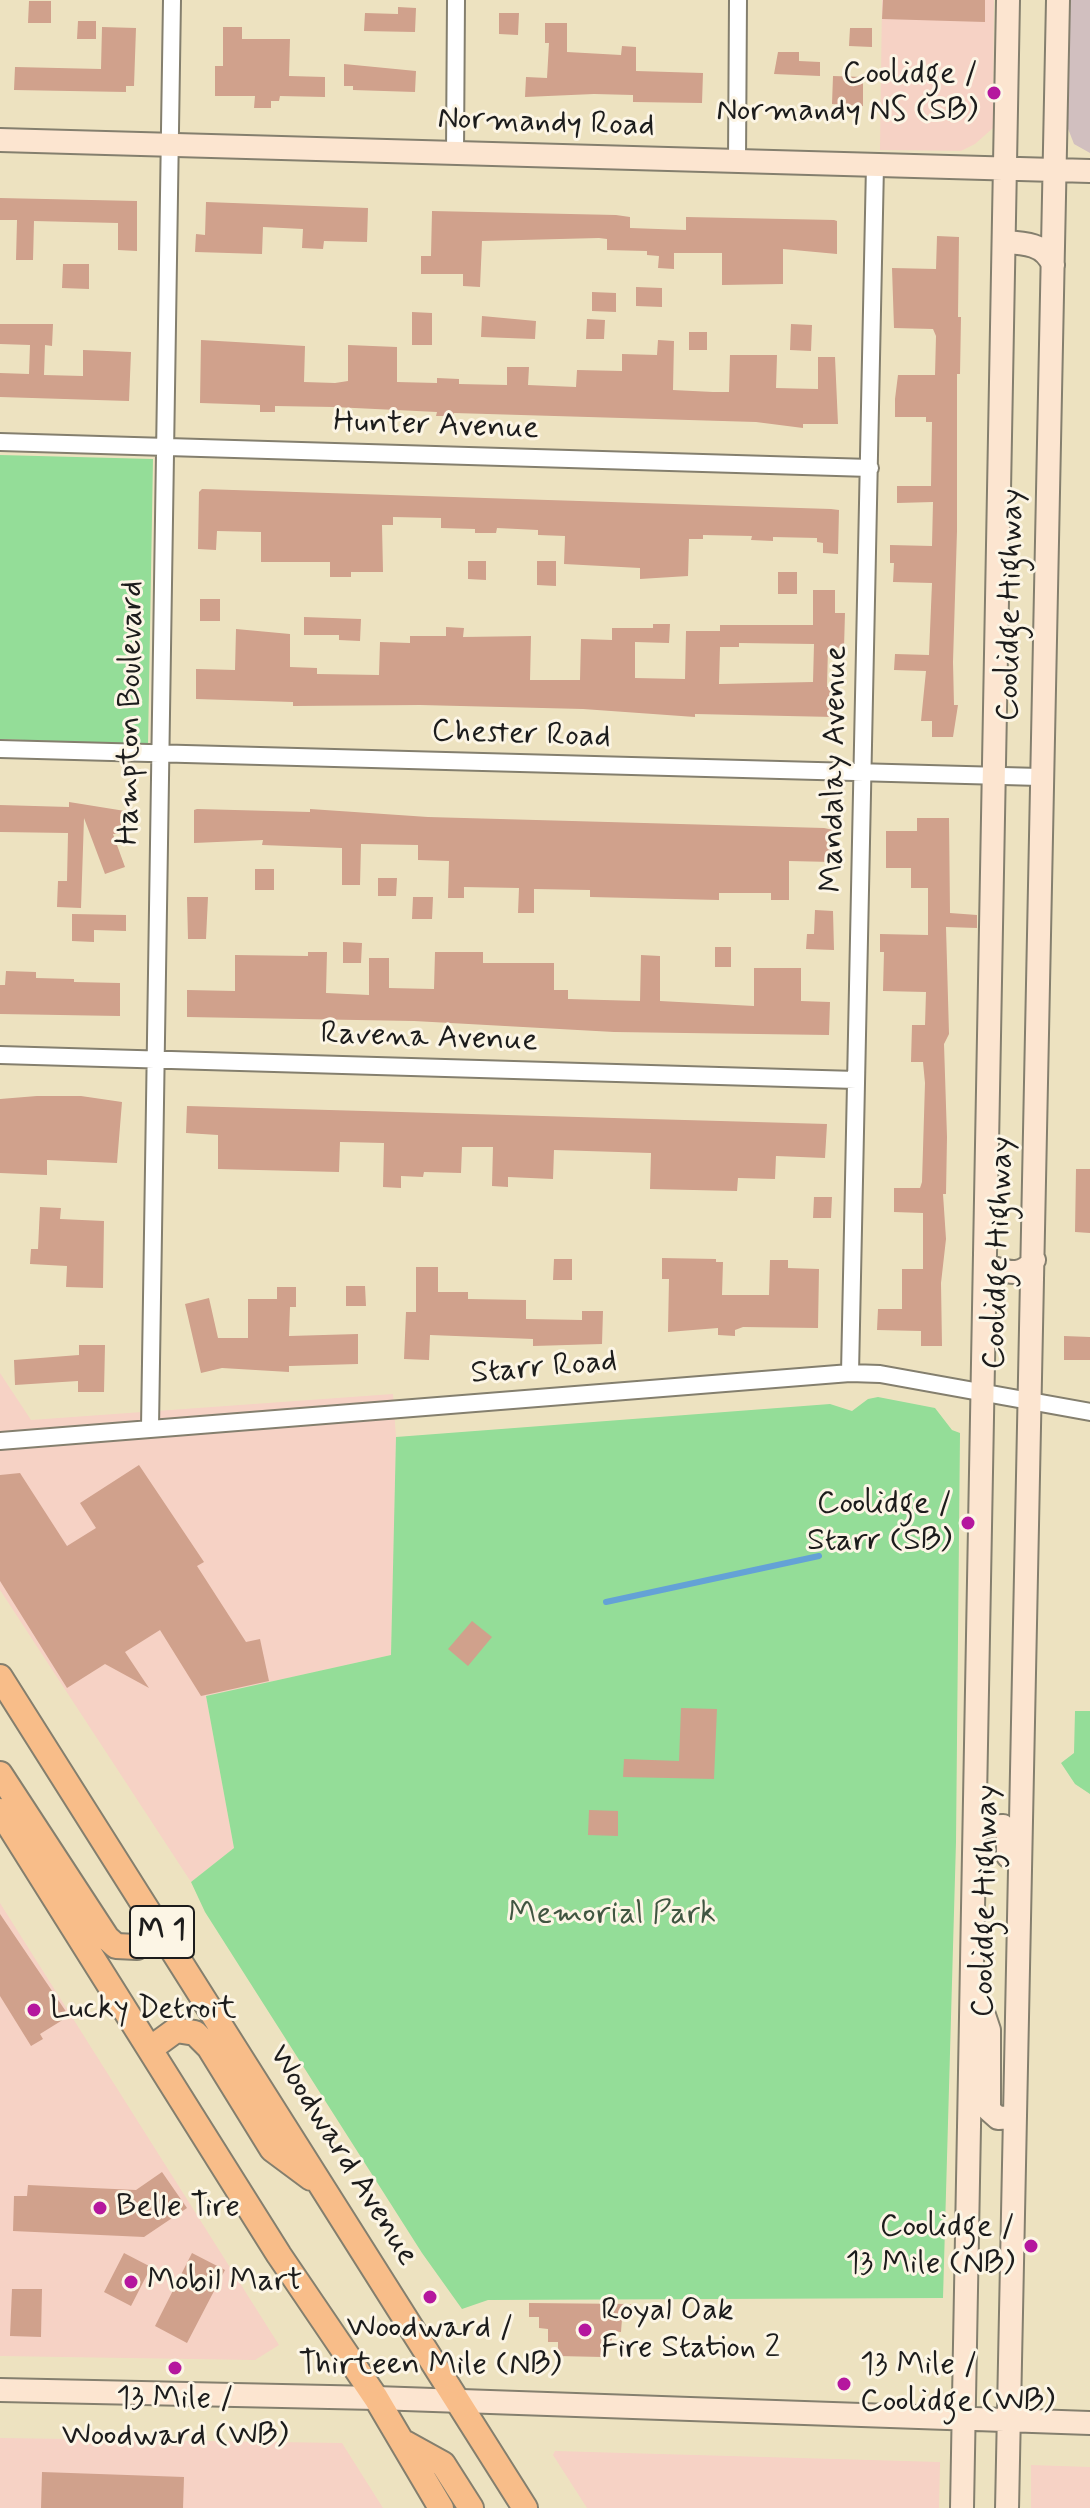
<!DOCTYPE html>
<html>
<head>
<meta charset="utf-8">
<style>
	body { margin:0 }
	canvas { display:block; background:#ede2c0 }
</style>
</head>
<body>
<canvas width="1090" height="2508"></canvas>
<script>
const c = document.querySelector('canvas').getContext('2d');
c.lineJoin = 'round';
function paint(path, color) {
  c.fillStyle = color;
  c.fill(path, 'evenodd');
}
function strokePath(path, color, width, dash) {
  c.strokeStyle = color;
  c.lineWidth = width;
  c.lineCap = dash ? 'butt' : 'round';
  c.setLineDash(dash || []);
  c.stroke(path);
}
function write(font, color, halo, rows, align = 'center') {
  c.font = font + ' Mynerve,sans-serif';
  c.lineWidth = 6;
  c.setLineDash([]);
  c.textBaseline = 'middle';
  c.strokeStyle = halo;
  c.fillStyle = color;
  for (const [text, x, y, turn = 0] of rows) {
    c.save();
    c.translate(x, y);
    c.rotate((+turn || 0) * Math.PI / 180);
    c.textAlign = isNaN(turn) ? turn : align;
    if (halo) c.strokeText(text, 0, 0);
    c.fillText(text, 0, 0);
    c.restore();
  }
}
const built = new Path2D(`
	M882,0h112l-1,128 -18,16 -14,7 -81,-1z
	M0,1373l31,47 362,-26 3,43 -5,218 -185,41 28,152 -43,34 -191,-292z
	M0,1903l279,442 -24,15 -255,-4z
	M0,2438l342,5 41,65h-383z
	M555,2451l385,11 -1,46h-352l-34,-53z
	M1031,2465l59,2v41h-59z`);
const industrial = new Path2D(`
	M1068,0h22v153l-16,-9 -9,-23z`);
const green = new Path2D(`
	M0,455l153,4 -5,286 -148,-6z
	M878,1397l57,11 17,22 8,3 -4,409 -13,456 -455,2 -26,9 -40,-56 -217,-341 -14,-30 43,-34 -28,-152 185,-41 5,-218 434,-33 22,7 16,-12z
	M1075,1711h15v83l-15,-10 -14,-21 13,-10z`);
const stream = new Path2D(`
	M606,1602l213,-46`);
const building = new Path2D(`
	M883,0h102v22l-103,-3z
	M29,1h22v22h-23z
	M398,7l18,1 -1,24 -51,-1 1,-18 33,1z
	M499,13h20l-1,22 -19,-1z
	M78,21h18v18h-19z
	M545,23h22v29l54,3 1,-9 14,1v24l67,2 -1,30 -69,-1v-7l-39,-1 -69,3 1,-20 21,1 2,-35h-4z
	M102,27l34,1 -2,58h-8v6l-112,-2 1,-23 86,2z
	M223,27h19v12h48l-1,37 36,1v20l-45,-1 -1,5h-8v7h-17l1,-12h-40v-30h8z
	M850,28h22v19l-23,-1z
	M778,52h21v9l21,1v14l-46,-2z
	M344,64l72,7 -1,21 -62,-2v-4h-9z
	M833,76l30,1v29l-31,-2z
	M0,198l137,3v50l-19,-1v-27l-84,-2 -1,39h-17l1,-40h-17z
	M206,202l162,6 -1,34 -43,-1 -1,8 -21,-1 1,-19 -40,-2 -1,27 -67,-2 1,-18 9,1z
	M432,211l184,4 14,2v11l56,2v-13l148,3 3,1v33l-54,-5v35l-61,1v-32h-48v16l-16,-1 1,-12 -12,-1v-4l-40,-1v-11l-8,-1 -117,3 -2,46 -17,-1v-12h-42v-18h10z
	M937,236l22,1 -1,80h3l-1,57h-3v157l-4,131 1,43h4l-5,32h-21v-16h-11l5,-50 -32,-1 1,-16 34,1 3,-72 -39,-1 1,-19h-4v-18l42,1 1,-44 -36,1v-17h34l1,-64h-6v-5h-31v-18l3,-24h37l1,-39 -3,-7 -39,-1 -2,-60 44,1z
	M63,264h26v25l-27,-1z
	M636,287l26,1v19l-26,-1z
	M592,292l24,1v19l-24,-1z
	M412,312l20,1v32h-20z
	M482,316l54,5 -1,18 -54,-2z
	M587,319l18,1 -1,19h-18z
	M0,324h53l-1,22 -7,-1 -1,30 39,1v-26l48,2 -2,49 -129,-4v-24l29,1 1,-29 -30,-1z
	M791,324l21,1 -1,26 -21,-1z
	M689,332h18v18h-18z
	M201,340l104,6 -1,36 31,1 13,-2v-36l49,2v35l40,1v-5l22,1v5l48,1v-18h22l-1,18 48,2 1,-17 45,1v-17l35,1 1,-15 16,1 -1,49 40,2h16l1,-37h47l-1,33 42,1v-32h17l3,67h-35v4l-47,-6 -302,-9v3h-18l1,-4 -103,-5 -59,-1v6h-15v-7l-60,-2z
	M202,489l629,20 8,1 -1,44 -15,-1v-10l-6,-1v-4l-44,-1v4l-22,-1 1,-4 -49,-1v4h-14l-1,37 -48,3v-11l-76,-4 1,-28 -27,-1v-5l-41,-2 -1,5h-21v-4l-34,-1v-10l-48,-1v8h-11l1,47h-32v5h-21v-15h-69v-30l-44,-1 -1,19 -18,-1 1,-57z
	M468,561h18v19l-18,-1z
	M537,561h19v25l-19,-1z
	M778,572h19v22h-19z
	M813,590h22v23h10l-1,35 -16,-1 -1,40h7v30l-139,-3v3l-112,-8 -163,-4 -127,1v-4l-97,-3v-30l39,1 1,-41 54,5v33l27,1v6l62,1 1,-33 30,1v-7h36v-9l18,1 -1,9 68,-1 -1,44h50l1,-41 31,1v-12h41v-4h17l-1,19 -34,-1v36l50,1 1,-48h34v-6h93zM739,643l75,1 -1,38 -94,2 1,-37h19z
	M200,599h20v22h-20z
	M304,617l57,2 -1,22 -21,-1v-5h-35z
	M69,802l56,9v23h-12l12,33 -20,7 -21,-56 -3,90 -24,-1 1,-26h9l1,-48 -68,-1v-27l69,2z
	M310,809l118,8 396,11 10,2 -1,32 -44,-1v39h-18v-7h-52v7l-129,-3v-7l-56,-1v24h-16l1,-25 -55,-1v11h-16l1,-37 -31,-1v-15l-57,-1 -1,41h-18v-37l-80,-3 1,-5 -69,3v-33l3,-1 113,3z
	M917,818h32l1,95 27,2v13l-31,-1 3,107 -5,10 3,93 -1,57h-3l3,45 -5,44 1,63h-21v-15l-44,-1 1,-21h24v-40h21v-56l-29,-1v-24h26l2,-6 3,-99 -2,-21h-12l1,-37h13l1,-33 -43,-1 1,-39h-4v-18l48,1v-47h-17v-20h-25v-37h31z
	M255,869h19v21h-19z
	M378,878h19l-1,18h-18z
	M187,897h21l-2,42h-18z
	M413,897h20l-1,22h-20z
	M815,910l18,1 1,39 -28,-1 1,-15h7z
	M72,914l54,1v16l-32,-1v12l-22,-1z
	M343,942l19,1 -1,20h-18z
	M715,947h16v20h-16z
	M308,952h19l-1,41 43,2v-37h20v30l45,1 1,-37h48v11h71v27h14v9l72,2 1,-46 19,1v45l94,5v-38h47v33l29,1 -1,33 -215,-3 -200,-11 -227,-4v-27l48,1v-36l73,1z
	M6,971l30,1v6l38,1v3l46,1v33l-120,-2v-29h5z
	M37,1096h44l41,6 -5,61 -70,-3v15l-47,-2v-74z
	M187,1106l640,18 -2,34 -49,-2 -1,23 -37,-1 -1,13 -87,-2 1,-36 -97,-3 -1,29 -45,-2v10l-16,-1 1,-39h-31l-1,26 -37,-1 -1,5 -22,-1v12l-18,-1 1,-44 -44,-1 -1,30 -121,-3v-34l-32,-2z
	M1076,1169h14v64l-15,-1z
	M814,1197h18l-1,21h-18z
	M40,1207l21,1 -1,11 44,2 -1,67 -37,-1 1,-21 -37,-2 1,-15h7z
	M662,1258l54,1v3h7l-1,33h47l1,-35h18v8l31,1 -1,59 -75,-1 -8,3v6l-17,-1v-7l-50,4 1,-53h-7z
	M554,1259h18v21h-19z
	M416,1267h22v25h30v7l58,1v19l56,1v-9h21l-1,33 -69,2v-7l-103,-4 -1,25 -25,-1 2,-47h10z
	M346,1286h19l1,20h-20z
	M277,1287h19v20h-6l-1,29 69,-2v30l-69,2v6l-67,-4 -21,5 -16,-69 24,-6 9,40h30v-39h29z
	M1064,1336l26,1v23h-26z
	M79,1345h26l-1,47h-26v-11l-63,4 -1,-25 65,-5z
	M139,1465l65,97 -7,4 49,76 14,-3 9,42 -68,15 -41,-66 -35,22 24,36 -44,-24 -38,24 -67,-107v-106l20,-2 47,73 29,-18 -16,-25z
	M472,1621l20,16 -24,29 -20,-17z
	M681,1708l36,1 -3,70 -91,-2 1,-18 55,2z
	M589,1810l29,1v25l-30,-1z
	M0,1914l69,102 -29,18 3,5 -12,7 -31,-50z
	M162,2172l25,36 -43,29 -131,-6 1,-35h13l1,-11 108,5z
	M124,2253l27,14 -20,39 -27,-14z
	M192,2253l33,17 -38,73 -32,-17z
	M12,2289h30l-1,48 -31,-1z
	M529,2303l102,1v15h-9l-1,13 -9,-1v13h-10v13l-44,-1v-14h-10v-13l-9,-1v-11h-10z
	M42,2472l142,5 -1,31h-142z`);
const street = new Path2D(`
	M455,153l1,-153
	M737,161l1,-161
	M0,442l870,26
	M0,749l1040,28
	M0,1055l856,25
	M850,1373l25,-1208
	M150,1427l22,-1427
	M0,1441l850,-68 30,1 210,38`);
const secondary = new Path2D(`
	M0,140l1090,31
	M1004,242c21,1 41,2 49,23
	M986,1266c20,5 35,13 48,-6
	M975,1827l28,-1 5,8v22
	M977,1994l12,36v80l9,8 17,-1
	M0,2390l376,8 714,25
	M962,2508l46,-2508
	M1007,2508l51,-2508`);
const primary = new Path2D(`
	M0,1677l525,831
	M0,1774l107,164 9,8 21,1 10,-10 6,-19
	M0,1811l279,444 97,143 65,110
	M150,2049l26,-19 19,3 14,14 63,102 39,29
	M405,2443l38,21 28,44`);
const markers = [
	[994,93,8,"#b5179e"],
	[968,1523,8,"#b5179e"],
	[34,2010,8,"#b5179e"],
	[100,2208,8,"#b5179e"],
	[1031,2246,8,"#b5179e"],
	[131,2282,8,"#b5179e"],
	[430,2297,8,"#b5179e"],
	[585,2330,8,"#b5179e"],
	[175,2368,8,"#b5179e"],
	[844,2384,8,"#b5179e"]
];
const shields = [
	[162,1932,64]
];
const shieldNames = [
	["M 1",162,1932]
];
const poiNames = [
	["Coolidge /",978,75,"right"],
	["Normandy NS (SB)",978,112,"right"],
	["Coolidge /",952,1505,"right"],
	["Starr (SB)",952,1542,"right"],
	["Lucky Detroit",50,2010],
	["Belle Tire",116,2208],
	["Coolidge /",1015,2228,"right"],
	["13 Mile (NB)",1015,2265,"right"],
	["Mobil Mart",147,2282],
	["Royal Oak",601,2312],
	["Fire Station 2",601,2349],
	["Woodward /",430,2329,"center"],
	["Thirteen Mile (NB)",430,2366,"center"],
	["13 Mile /",860,2366],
	["Coolidge (WB)",860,2403],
	["13 Mile /",175,2400,"center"],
	["Woodward (WB)",175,2437,"center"]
];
const streetNames = [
	["Normandy Road",546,124,2],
	["Hunter Avenue",436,427,2],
	["Coolidge Highway",1012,605,-89],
	["Hampton Boulevard",132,713,-89],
	["Chester Road",521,736,2],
	["Mandalay Avenue",836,769,-89],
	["Ravena Avenue",429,1039,2],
	["Coolidge Highway",1000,1253,-88],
	["Starr Road",544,1369,-5],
	["Coolidge Highway",987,1901,-89],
	["Woodward Avenue",342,2156,58]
];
const parkNames = [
	["Memorial Park",612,1915]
];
paint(built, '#f6d2c5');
paint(industrial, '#d1bfbf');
paint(green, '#94dd98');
strokePath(stream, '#64a2d6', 6);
paint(building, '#d0a18c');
strokePath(street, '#847f6e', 20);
strokePath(secondary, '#847f6e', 26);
strokePath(primary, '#847f6e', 28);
strokePath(street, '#fff', 16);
strokePath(secondary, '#fce5d0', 22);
strokePath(primary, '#f8bd89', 24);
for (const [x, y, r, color] of markers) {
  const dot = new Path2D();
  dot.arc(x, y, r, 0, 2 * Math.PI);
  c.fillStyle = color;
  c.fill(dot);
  strokePath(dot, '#fcf5e5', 3);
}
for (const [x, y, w] of shields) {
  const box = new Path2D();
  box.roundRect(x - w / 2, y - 26, w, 52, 6);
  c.fillStyle = '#fcf5e5';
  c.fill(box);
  strokePath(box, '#1c1c1c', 2);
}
write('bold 30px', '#1c1c1c', null, shieldNames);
write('32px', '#1c1c1c', '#fcf5e5', poiNames, 'left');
write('32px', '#1c1c1c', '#fcf5e5', streetNames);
write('32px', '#405641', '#fcf5e5', parkNames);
</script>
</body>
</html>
